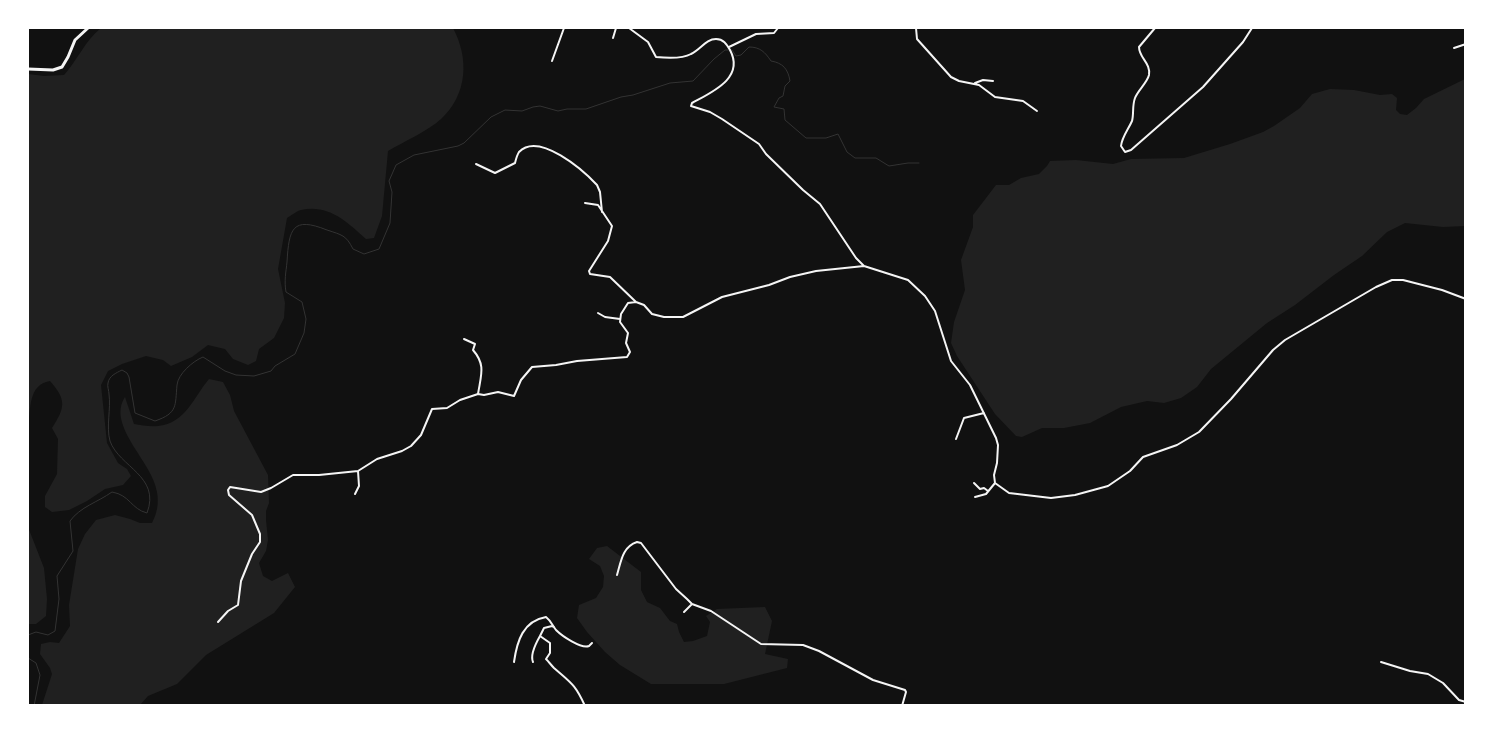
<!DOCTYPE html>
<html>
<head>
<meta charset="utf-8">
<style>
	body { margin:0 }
	#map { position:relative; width:1493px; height:733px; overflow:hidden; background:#111; font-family:"Open Sans",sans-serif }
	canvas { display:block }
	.frame { position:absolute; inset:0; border:29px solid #fff; pointer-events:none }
</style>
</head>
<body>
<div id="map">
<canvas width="1493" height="733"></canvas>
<div class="frame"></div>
</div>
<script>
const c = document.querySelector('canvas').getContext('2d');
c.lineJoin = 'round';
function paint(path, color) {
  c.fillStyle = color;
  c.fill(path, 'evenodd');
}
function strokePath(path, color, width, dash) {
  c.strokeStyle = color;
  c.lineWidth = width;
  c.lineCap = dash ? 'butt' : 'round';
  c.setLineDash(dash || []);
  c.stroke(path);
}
const green = new Path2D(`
	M101,28h352c16,30 15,66 -12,91 -13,12 -38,23 -53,32l-6,65 -8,22 -8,1c-19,-17 -37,-35 -65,-29 -5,1 -10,6 -14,8l-9,51 7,34 -1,15 -10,20 -15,11 -3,12 -8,4 -15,-6 -8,-10 -17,-4 -16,12 -21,9 -8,-6 -17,-4 -24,8 -14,7 -7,14 6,58 11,20 9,6 4,7 -8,9 -18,4 -18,12 -18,9 -17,2 -7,-5v-11l12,-22 1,-35 -6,-11c13,-20 15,-28 -2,-47 -22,4 -19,27 -22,46v-353l16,2 20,-1c14,-16 21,-34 37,-47z
	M1465,79v147l-22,1 -38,-4 -18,9 -25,24 -28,19 -39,30 -28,18 -56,46 -14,18 -16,11 -17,5 -17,-2 -26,6 -31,16 -26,5h-22l-20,9 -6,-1 -21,-22 -38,-58 -6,-13 3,-21 11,-32 -4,-30 12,-33v-12l23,-30h13l12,-7 18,-4 8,-8 3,-5 26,-1 37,4 18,-5 53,-1 46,-14 33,-12 11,-6 26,-18 12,-14 18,-5 24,1 26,5 12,-1 5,4 -1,12 4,4 7,1 9,-7 8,-9z
	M209,379l14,3 7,13 4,16 34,64 1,28 -3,8v9l2,20 -2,11 -7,12 4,13 9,5 16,-8 7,14 -21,26 -68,42 -29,29 -29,12 -8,9h-98l10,-31 -2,-6 -10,-14 1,-10 9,-2 9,1 11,-17 -1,-21 9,-56 7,-15 11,-14 19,-5 15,4 10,4h12c5,-10 7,-19 5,-31 -4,-30 -51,-66 -32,-95l9,27c7,1 16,3 24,2 28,-3 35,-28 51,-47z
	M28,527l16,41 3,31 -1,17 -10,8h-8z
	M607,546l34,26v18l6,12 13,6 10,13 7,3 2,8 5,10 9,-1 14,-5 3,-14 -4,-6 11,-7 48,-2 7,14 -7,33 23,5 -1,9 -63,16h-73l-31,-19 -15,-13 -18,-20 -10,-14 2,-13 17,-7 7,-11 1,-11 -4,-10 -11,-7 8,-11z`);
const stream = new Path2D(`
	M28,635l8,-3 12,3 7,-4 4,-32 -2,-23 16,-25 -3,-30c10,-14 28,-19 42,-29 18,3 19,17 35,21 14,-37 -28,-46 -37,-72 -4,-14 1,-32 -1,-47 0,-3 -2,-8 -1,-11 1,-7 8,-10 14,-13l5,3 2,4 6,36 20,8c23,-8 20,-15 22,-36 1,-11 16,-24 26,-28l22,14 11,4 18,1 17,-5 4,-5 20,-12 9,-21 2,-14 -4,-17 -16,-10c-2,-11 0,-20 1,-30 2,-33 5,-46 40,-32 15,5 19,5 26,19l11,5 15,-5 11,-26 2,-31 -3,-11 7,-16 18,-10 44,-9 6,-3 27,-26 14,-7 17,1 11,-4 7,-1 18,5 9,-2h19l35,-12 12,-2 37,-12 23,-2 21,-22 11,-9h7l4,6 5,-1 8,-8c11,0 16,5 22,14 12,2 17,8 19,20l-5,5 -2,10 -4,2 -5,9 10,2 1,11 21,18h20l12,-4 9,18 8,6h21l13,8 19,-3h11
	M28,658l8,5 4,12 -6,31`);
const minor = new Path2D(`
	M566,28h6
	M629,28l19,14 8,15c10,1 26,2 35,-3 10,-5 15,-15 25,-15 8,0 11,6 14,11 15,28 -18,42 -38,53l-1,3 19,6 12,7 37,25 7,10 37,36 17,14 36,54 8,8 44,14 17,16 10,15 16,50 19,24 26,53 2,7 -1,18 -3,12 1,8 14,10 42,5 24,-3 33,-9 22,-15 13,-14 34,-12 22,-13 32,-33 42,-49 12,-10 91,-53 16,-7h11l39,10 24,9
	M916,28l1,11 34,38 8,4 20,4 16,12 28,4 14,10
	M1155,28l-16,19c0,11 12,16 10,28 -2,8 -11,15 -14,23 -3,8 -1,16 -3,23 -4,9 -10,16 -11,25l4,6 6,-2 72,-63 40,-45 9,-14
	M613,38l3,-10
	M729,47l27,-13 18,-1 4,-5
	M1454,48l12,-4
	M552,61l12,-33
	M975,83l8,-3 10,1
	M476,164l19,9 20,-10c1,-4 2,-8 4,-11 20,-21 65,19 78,33l3,7 2,20
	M585,203l13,2 14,21 -4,15 -19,30 1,3 20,3 26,25
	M598,313l7,4 15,2
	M464,339l11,5 -2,6c13,15 8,25 5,44
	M956,439l8,-21 20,-5
	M974,483l6,6 4,-1 4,3
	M355,494l4,-8 -1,-15
	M975,497l11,-3 9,-11
	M617,575c4,-13 5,-28 20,-33l4,1 35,46 11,10 5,5
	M684,612l8,-8 19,7 50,33 42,1 16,6 54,29 32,10 1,2 -4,14
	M218,622l10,-11 10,-6 3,-24 11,-27 8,-12v-8l-8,-19 -23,-20 -1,-5 2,-3 31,5 10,-4 22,-13h26l39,-4 19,-12 25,-8 9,-5 10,-11 11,-26 15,-1 13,-8 18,-6 6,1 14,-3 16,4 7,-16 11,-13 24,-2 21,-4 50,-4 3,-5 -4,-9 2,-10 -8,-11 1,-8 7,-11 8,-1 8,3 8,9 12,3h19l39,-20 47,-12 21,-8 26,-6 48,-5
	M540,636l4,-8 8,-2 2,1
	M514,662c3,-21 9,-41 32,-45 5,4 6,8 10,13 6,6 25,19 33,16l3,-3
	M533,662c-3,-7 3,-19 7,-26l10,7v10l-4,6c3,3 5,6 8,9 17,15 21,16 31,38
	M1381,662l29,9 18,3 15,9 16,17 7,2`);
const trunk = new Path2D(`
	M28,69l25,1 9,-3 6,-10 7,-17 13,-12`);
paint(green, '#202020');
strokePath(stream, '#333', 1);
strokePath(minor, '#f5f5f5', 2);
strokePath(trunk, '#f5f5f5', 3);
</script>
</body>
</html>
